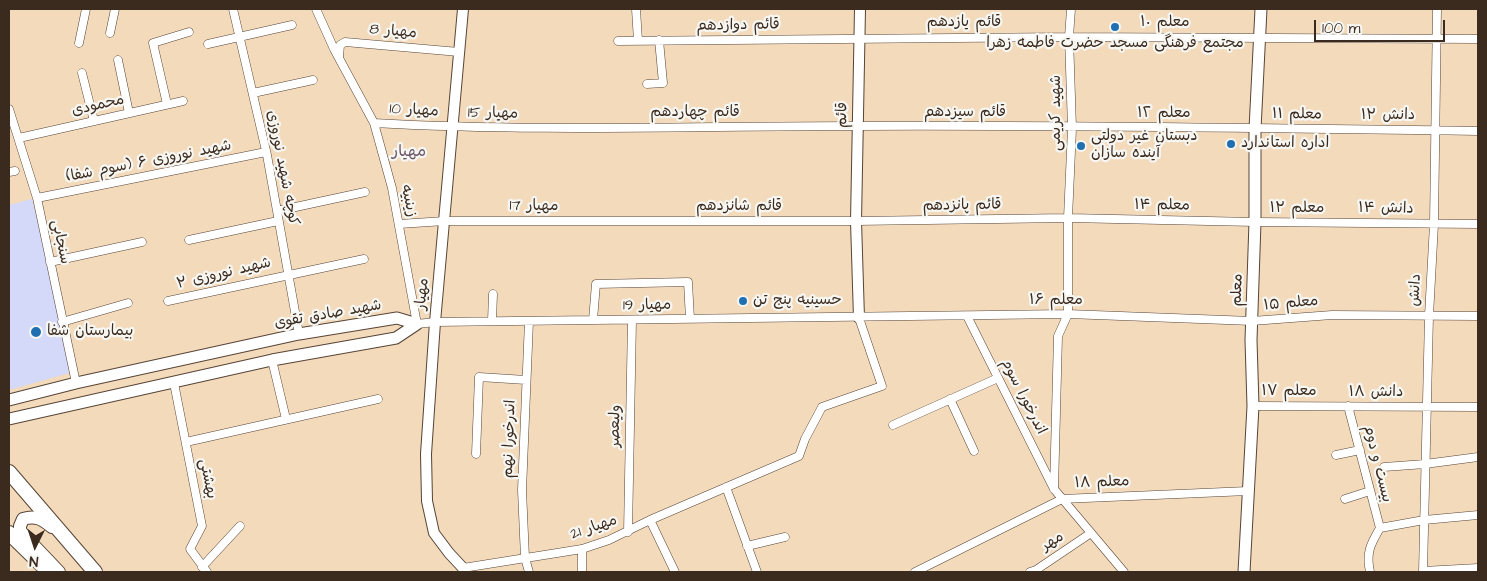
<!DOCTYPE html>
<html>
<head>
<meta charset="utf-8">
<style>
	body { margin:0 }
	#map { position:relative; width:1487px; height:581px; overflow:hidden; background:#f3dabb; font-family:"Architects Daughter",sans-serif }
	canvas { display:block }
	.frame { position:absolute; inset:0; border:10px solid #3b2a1e; pointer-events:none }
	.north { position:absolute; left:10px; top:521px; width:50px; height:50px; -webkit-text-stroke:4px #f6f6f2; paint-order:stroke; rotate:184deg; font-size:14px; font-weight:700; line-height:20px; text-align:center; color:#3b2a1e }
	.north::after { content:''; display:block; margin:auto; width:18px; height:22px; background:#3b2a1e; clip-path:polygon(50% 0,100% 100%,50% 72%,0 100%) }
	.scale { position:absolute; left:1314px; top:20px; width:131px; height:22px; box-sizing:border-box; border:2px solid #3b2a1e; border-top:0; padding-left:6px; font-size:15px; line-height:18px; white-space:nowrap; color:#3b2a1e; -webkit-text-stroke:4px #f6f6f2; paint-order:stroke }
</style>
</head>
<body>
<div id="map">
<canvas width="1487" height="581"></canvas>
<div class="frame"></div>
<div class="north">N</div>
<div class="scale">100 m</div>
</div>
<script>
const c = document.querySelector('canvas').getContext('2d');
c.lineJoin = 'round';
function paint(path, color) {
  c.fillStyle = color;
  c.fill(path, 'evenodd');
}
function strokePath(path, color, width, dash) {
  c.strokeStyle = color;
  c.lineWidth = width;
  c.lineCap = dash ? 'butt' : 'round';
  c.setLineDash(dash || []);
  c.stroke(path);
}
function write(font, color, halo, rows, align = 'center') {
  c.font = font + ' "Architects Daughter","Playpen Sans Arabic",sans-serif';
  c.lineWidth = 4.5;
  c.setLineDash([]);
  c.textBaseline = 'middle';
  c.strokeStyle = halo;
  c.fillStyle = color;
  for (const [text, x, y, turn = 0] of rows) {
    c.save();
    c.translate(x, y);
    c.rotate((+turn || 0) * Math.PI / 180);
    c.textAlign = isNaN(turn) ? turn : align;
    if (halo) c.strokeText(text, 0, 0);
    c.fillText(text, 0, 0);
    c.restore();
  }
}
const built = new Path2D(`
	M32,199l41,173 -64,18v-185z`);
const minor = new Path2D(`
	M233,9l34,146 32,179
	M316,9l18,40 40,74 18,65 25,136 18,-2 633,-8 184,7 80,-6 146,1
	M636,9l2,32
	M110,33l5,-24
	M618,41l451,-4 409,2
	M79,43l7,-34
	M208,44l84,-19
	M339,57l1,-12 5,-3 114,10
	M118,60l11,53
	M82,73l12,48
	M647,84l16,-1 -4,-43
	M253,93l60,-13
	M167,104l-14,-61 36,-11
	M9,109l28,89 39,185
	M374,123c160,9 321,3 482,3 208,-1 415,2 622,5
	M19,138l164,-37
	M9,172l6,-1
	M37,198l229,-46
	M277,211l88,-19
	M399,224l46,-3h411l212,-3 187,4 223,2
	M189,240l89,-19
	M50,262l92,-20
	M168,301l196,-42
	M967,316l87,173 70,83
	M593,320l3,-36 92,-2 2,37
	M492,321l1,-27
	M529,321l-7,169 3,68 4,14
	M62,322l66,-19
	M272,360l14,59
	M174,383l28,143 -12,23 17,23
	M950,399l24,52
	M1253,406l225,1
	M1348,406l32,122
	M893,425l105,-47
	M186,442l192,-43
	M476,454l3,-77 47,3
	M1336,455l24,-5
	M1384,467l41,-3 53,-7
	M726,487l31,85
	M1054,489l4,-153 10,-22v-96l4,-90 -3,-91 2,-28
	M1345,499l25,-8
	M650,520l25,52
	M1380,528l44,-8 54,-5
	M628,532l4,-212
	M747,546l38,-9
	M202,567l38,-41
	M463,568l119,-19 27,-9 41,-20 149,-64 6,-17 17,-32 60,-21 -23,-68
	M1423,571l55,-3
	M582,572v-23
	M915,572l147,-73 186,-8
	M1030,572l6,-2 55,-37
	M1370,572c-4,-19 0,-27 10,-44
	M1423,572l6,-256 5,-92 3,-215`);
const tertiary = new Path2D(`
	M463,9l-28,313 -9,132 1,47 7,32 15,20 14,15 1,4
	M859,318l-3,-97 4,-212`);
const secondary = new Path2D(`
	M9,400l67,-17 223,-49 98,-16 20,6
	M9,419l263,-59 124,-22 21,-14
	M1244,572l9,-166 -2,-66 4,-118v-93l6,-120`);
const primary = new Path2D(`
	M52,527c-10,-8 -16,-12 -29,-8l-3,7v5l39,41`);
const trunk = new Path2D(`
	M9,472l86,100
	M9,533l40,39`);
const markers = [
	[1115,27,5,"#1f6fb2"],
	[1231,144,5,"#1f6fb2"],
	[1081,146,5,"#1f6fb2"],
	[743,301,5,"#1f6fb2"],
	[36,332,6,"#1f6fb2"]
];
const streetNames = [
	["قائم یازدهم",964,23],
	["معلم ١٠",1165,23],
	["قائم دوازدهم",738,26,-1],
	["مهیار 8",393,32,5],
	["محمودی",98,106,-13],
	["مهیار 10",414,111,3],
	["قائم چهاردهم",695,113],
	["قائم سیزدهم",965,113],
	["شهید کریمی",1057,113,-90],
	["مهیار 15",493,114,1],
	["معلم ١٢",1164,114],
	["قائم",843,115,-89],
	["معلم ١١",1297,115,1],
	["دانش ۱۲",1388,116],
	["شهید نوروزی ۶ (سوم شفا)",149,162,-11],
	["کوچه شهید نوروزی",282,168,79],
	["زینبیه",408,201,78],
	["قائم پانزدهم",962,206,-1],
	["معلم ۱۴",1162,206,1],
	["مهیار 17",534,207],
	["قائم شانزدهم",739,207],
	["معلم ١٣",1297,209],
	["دانش ۱۴",1386,209,1],
	["سنجابی",60,242,78],
	["شهید نوروزی ۲",224,274,-13],
	["معلم",1238,290,-88],
	["دانش",1416,290,-87],
	["مهیار",423,294,-84],
	["معلم ۱۶",1056,301],
	["معلم ۱۵",1291,304,-5],
	["مهیار 19",647,306,-1],
	["شهید صادق تقوی",328,315,-10],
	["معلم ١٧",1289,392],
	["دانش ١٨",1376,393],
	["اندرخورا سوم",1023,397,63],
	["ولیعصر",616,426,-89],
	["اندرخورا نهم",510,439,-88],
	["بیست و دوم",1377,464,76],
	["بهشتی",207,479,79],
	["معلم ۱۸",1102,483,-2],
	["مهیار 21",594,528,-19],
	["مهر",1053,542,-33]
];
const poiNames = [
	["مجتمع فرهنگی مسجد حضرت فاطمه زهرا",1115,44,"center"],
	["دبستان غیر دولتی",1091,137],
	["آینده سازان",1091,154],
	["اداره استاندارد",1241,144],
	["حسینیه پنج تن",753,301],
	["بیمارستان شفا",47,332]
];
const neighbourhoodNames = [
	["مهیار",409,153]
];
paint(built, '#d4d8f9');
strokePath(minor, '#574436', 9);
strokePath(tertiary, '#574436', 12);
strokePath(secondary, '#574436', 13);
strokePath(primary, '#574436', 14);
strokePath(trunk, '#574436', 16);
strokePath(minor, '#fff', 8);
strokePath(tertiary, '#fff', 10);
strokePath(secondary, '#fff', 11);
strokePath(primary, '#fff', 12);
strokePath(trunk, '#fff', 14);
for (const [x, y, r, color] of markers) {
  const dot = new Path2D();
  dot.arc(x, y, r, 0, 2 * Math.PI);
  c.fillStyle = color;
  c.fill(dot);
  strokePath(dot, '#f6f6f2', 2);
}
write('15px', '#3b2a1e', '#f6f6f2', streetNames);
write('15px', '#3b2a1e', '#f6f6f2', poiNames, 'left');
write('16px', '#695466', '#f6f6f2', neighbourhoodNames);
</script>
</body>
</html>
